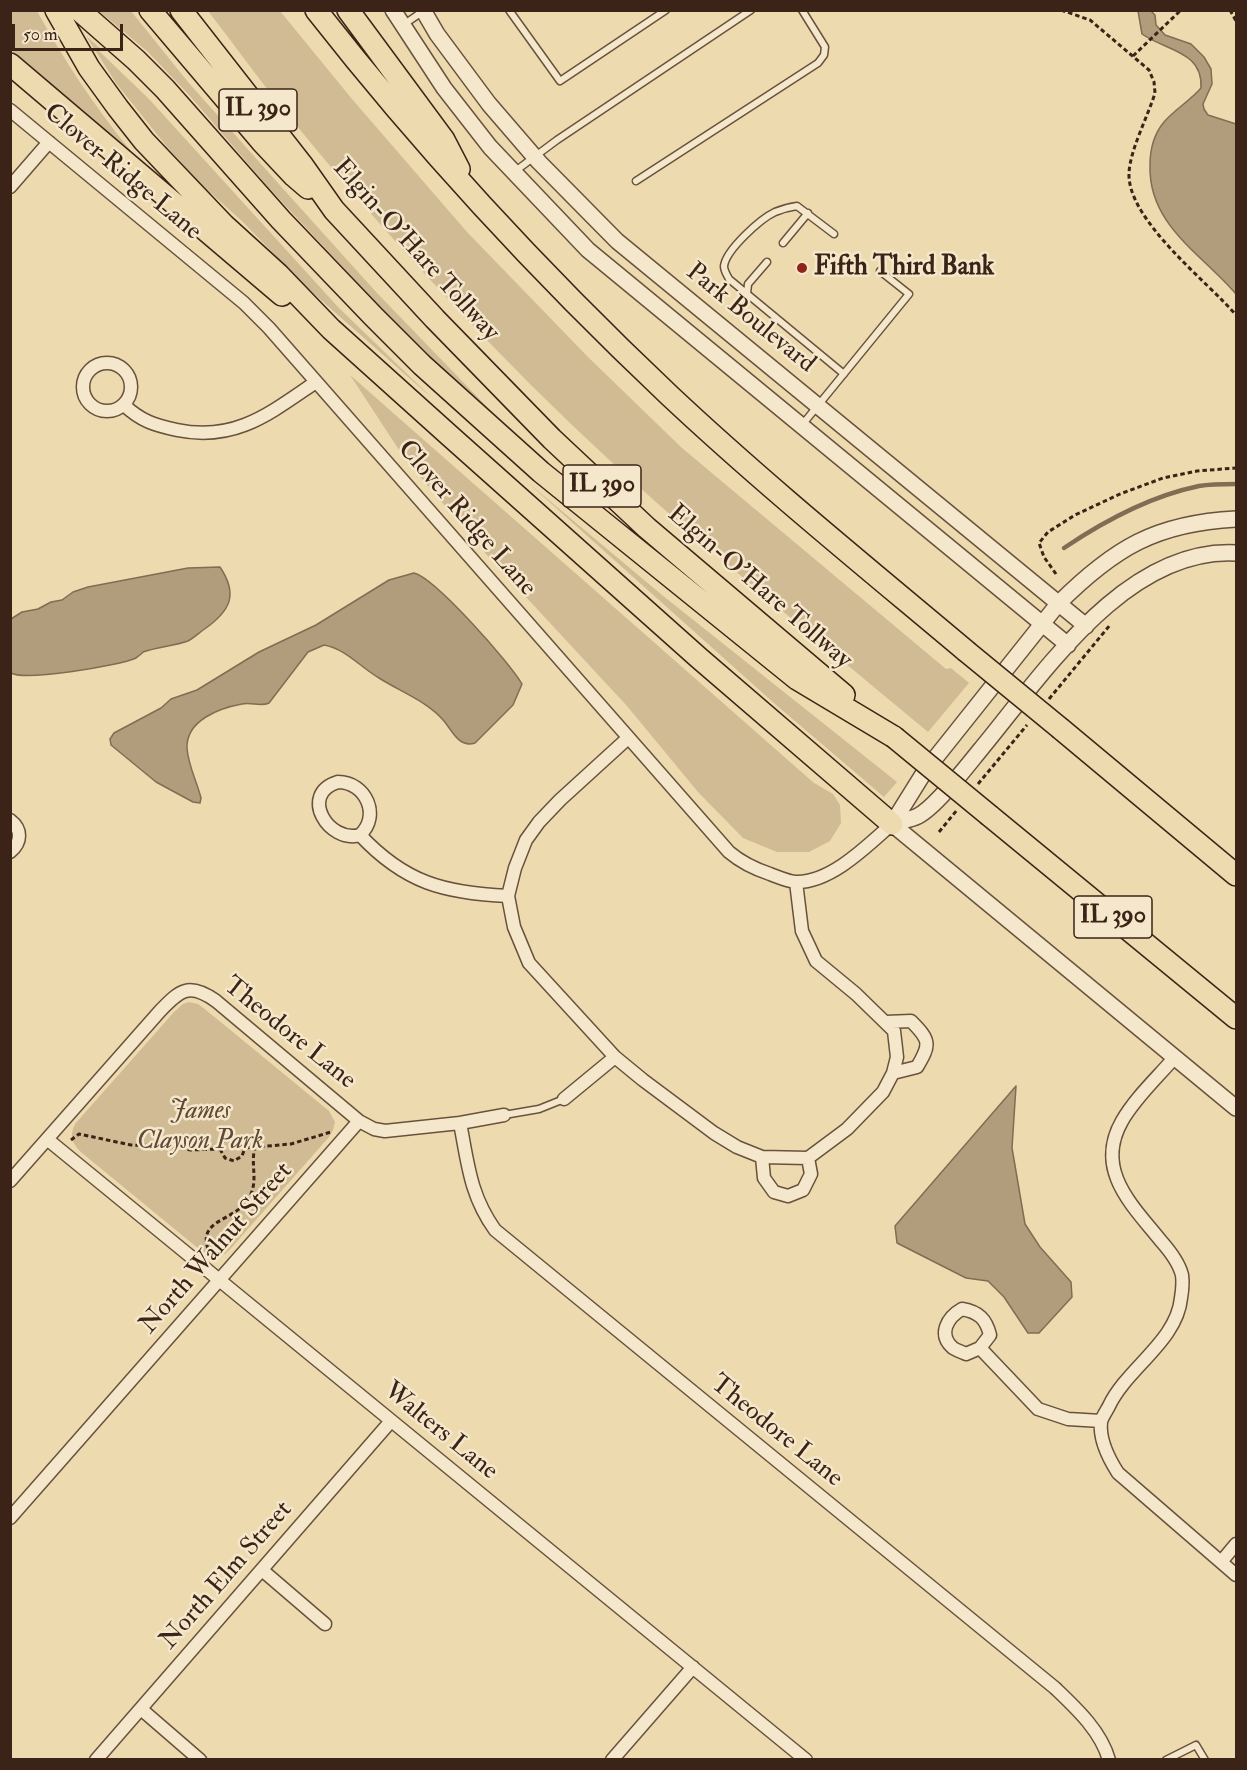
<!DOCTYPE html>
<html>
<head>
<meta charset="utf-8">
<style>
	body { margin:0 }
	#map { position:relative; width:1247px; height:1770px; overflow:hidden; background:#eedaaf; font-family:"IM FELL Double Pica",serif }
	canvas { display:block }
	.frame { position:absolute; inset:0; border:12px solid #3b2417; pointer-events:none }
	.scale { position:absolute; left:12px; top:24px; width:111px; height:27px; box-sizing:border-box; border:3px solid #3b2417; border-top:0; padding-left:8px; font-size:18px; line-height:21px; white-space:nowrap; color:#3b2417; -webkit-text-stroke:4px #f4e7cb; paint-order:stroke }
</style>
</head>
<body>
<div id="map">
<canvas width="1247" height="1770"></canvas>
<div class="frame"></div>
<div class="scale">50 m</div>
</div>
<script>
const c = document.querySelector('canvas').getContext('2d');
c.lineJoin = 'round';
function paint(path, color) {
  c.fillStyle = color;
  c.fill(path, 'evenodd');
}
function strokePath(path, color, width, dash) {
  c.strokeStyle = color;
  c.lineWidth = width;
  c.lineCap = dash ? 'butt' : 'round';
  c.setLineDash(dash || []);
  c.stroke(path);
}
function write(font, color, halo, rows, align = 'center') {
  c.font = font + ' "IM FELL Double Pica",serif';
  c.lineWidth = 5;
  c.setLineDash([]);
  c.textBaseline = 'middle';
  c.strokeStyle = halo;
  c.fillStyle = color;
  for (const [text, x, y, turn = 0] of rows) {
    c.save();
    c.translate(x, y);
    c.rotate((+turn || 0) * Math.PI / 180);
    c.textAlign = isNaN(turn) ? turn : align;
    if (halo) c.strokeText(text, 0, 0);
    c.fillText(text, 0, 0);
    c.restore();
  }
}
const green = new Path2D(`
	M11,11h26c27,49 57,95 93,139l-2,3 -117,-103z
	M99,11h32l57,71 89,100 100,111 114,118 -3,3 -54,-49 -165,-177 -80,-93 -41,-43z
	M208,11h72l72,88 115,133 121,125 94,91 264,221 5,-1 18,15 -41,49c-121,-101 -244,-200 -358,-309 -102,-98 -198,-204 -287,-314 -26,-32 -50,-66 -75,-98z
	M86,36l14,12 -2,2 51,49 189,208 95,92 -129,-114 -60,-62 -42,-38 -35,-38 -51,-64z
	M350,375l464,408 19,11 7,11 1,18 -11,18 -21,11h-32l-34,-14 -45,-46 -71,-86 -140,-151 -82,-96z
	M526,481l136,114 235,187 -13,15 -109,-93z
	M189,1002l9,2 8,6 123,101 6,11 -2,8 -4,7 -96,109 -8,8 -11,4 -9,-4 -123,-101c-10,-9 -13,-17 -7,-29l99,-112 9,-8z`);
const water = new Path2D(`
	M1138,11h13l4,4 1,10 9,10 26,9 13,13 7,12 1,15 -9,20 1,5 4,6 28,9v170c-34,-40 -88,-69 -86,-129 0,-16 4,-31 14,-43 11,-13 26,-21 37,-34 2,-37 -35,-37 -59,-54z
	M220,567c18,27 11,43 -14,61 -6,4 -12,10 -18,13 -14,5 -31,6 -45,11 0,1 -6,5 -7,6 -17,8 -111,23 -125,15v-54l11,-7 16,-3 13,-7 11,-2 11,-8 15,-5 100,-19z
	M414,573c21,5 96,90 108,111l-9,21 -38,38c-16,5 -22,-11 -31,-22 -17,-20 -43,-29 -65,-43 -19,-11 -33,-29 -55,-33l-16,7 -39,51c-8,4 -18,-1 -27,1 -22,4 -56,16 -55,44 1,17 10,34 14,50l-1,5 -7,-1 -37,-20 -45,-37 -1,-6 4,-6 47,-25 10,-9 26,-9 62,-38 57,-27 73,-45z
	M1016,1086l-4,62 13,76 15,23 31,35 1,15 -33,36h-11l-24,-36 -16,-16 -22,-3 -69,-35 -2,-17z`);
const stream = new Path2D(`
	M1064,548c40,-27 87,-52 135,-62 12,-2 25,-2 37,-2`);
const path = new Path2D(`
	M1061,10l29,10 59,50 5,12 1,11c-7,23 -25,57 -26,80 -2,47 79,109 107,142
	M1230,10l6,11
	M1133,56l48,-46
	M1056,574l-12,-17 -5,-14 9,-11 27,-17 45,-21 43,-16 34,-7 39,-3
	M1049,699l61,-74
	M978,784l49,-59
	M939,832l18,-22
	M71,1140l8,-6 52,11 33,1 27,4 29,-1
	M245,1148l46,-4 40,-12
	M220,1149l5,9 9,3 8,-5 3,-8
	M220,1149l4,-8 8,-4 7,2 6,9
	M211,1256c-19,-38 24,-33 38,-58 10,-18 1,-32 6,-51`);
const service = new Path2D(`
	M509,10l51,71 106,-71
	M403,25l19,-13
	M514,172l43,-32 194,-130
	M636,181l182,-118 6,-8 1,-8 -23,-37
	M834,234l-37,-28c-7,1 -15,3 -22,6 -15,7 -49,38 -51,54 0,5 3,9 5,13l115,95
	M783,243l25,-30
	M747,294l1,-10 19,-22
	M802,425l107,-131 -29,-23
	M504,1115l35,-6 25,-10
	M1166,1760l30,-15 9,15`);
const minor = new Path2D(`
	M10,110l234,193 25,25 460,524c13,11 26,17 41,22 8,3 19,8 27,8 35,0 71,-37 95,-58
	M10,187l39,-45
	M83 387a24 24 0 1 1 48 0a24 24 0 1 1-48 0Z
	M124,405c17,16 30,20 53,25 59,12 93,-17 139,-48
	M628,738l-68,62 -21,22 -13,18 -11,28 -7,28 6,31 15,36 86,94 28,23 71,53 23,14 25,10 46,1 39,-29 36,-37 10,-19 4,-16 -3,-26 -38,-37 -40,-33 -14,-30 -6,-49
	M338,782c28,0 43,34 22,53 -31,9 -62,-41 -22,-53z
	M10,820c12,9 12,22 0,32
	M360,835c45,48 84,58 148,61
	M886,1022l25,-1c19,19 20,23 6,46l-24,6
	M1174,1058c-17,20 -39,40 -52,63 -28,49 10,84 39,120 8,9 18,22 21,34 1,7 0,17 -1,23 -4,43 -54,70 -72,108 -2,4 -7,11 -8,16 -2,18 8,37 17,51l118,102
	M564,1099l51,-42
	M460,1123c8,41 10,72 35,107l560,458c21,20 46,43 54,72
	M47,1139l759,621
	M762,1157l2,21 10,14 14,4 15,-6 8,-16 -3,-16
	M10,1181l150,-170c20,-21 29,-29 56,-10l143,120 15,8 11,2 75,-8 44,-8
	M962,1309c17,3 24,10 28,26l-10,13 -14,6c-4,-2 -10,-4 -13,-6 -16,-14 -5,-31 9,-39z
	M980,1348l58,61 30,10 33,2
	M10,1518l349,-397
	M1221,1562l15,-18
	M262,1570l63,54
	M141,1709l59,51
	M96,1760l295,-339
	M612,1760l81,-93`);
const tertiary = new Path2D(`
	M393,10l51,78 46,59 98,103 480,395
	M423,10l14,24 52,70 50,58 78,79 469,385
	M892,824l33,-53 133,-167c56,-56 98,-81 178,-85
	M892,824c8,-3 18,-4 26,-8 18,-9 49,-50 63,-67 62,-75 145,-202 255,-196
	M892,824l344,284`);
const motorway = new Path2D(`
	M56,10l33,58 29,40 26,33 80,84 55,50 52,54 119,107 249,222 193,166
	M79,10l57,50 29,29 116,131 92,96 49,49 119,107 256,207 97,58
	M150,10l112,132 32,34 14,12
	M181,10l122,156 31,44 101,109 117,120 95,89 197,167
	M316,10c108,138 227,266 354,386 95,89 196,171 296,255
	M348,10l96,130 15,29
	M10,64l272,231
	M1061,729l175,146
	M990,816l246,202`);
const motorwayBridge = new Path2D(`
	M966,651l95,78
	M894,737l96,79`);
const markers = [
	[802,268,6,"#8f2418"]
];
const shields = [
	[258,110,78],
	[602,486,78],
	[1113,917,78]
];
const shieldNames = [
	["IL 390",258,110],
	["IL 390",602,486],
	["IL 390",1113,917]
];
const streetNames = [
	["Clover Ridge Lane",122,173,40],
	["Elgin-O'Hare Tollway",415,251,48],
	["Park Boulevard",750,319,39],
	["Clover Ridge Lane",466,519,49],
	["Elgin-O'Hare Tollway",759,588,41],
	["Theodore Lane",289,1034,39],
	["North Walnut Street",217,1249,-49],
	["Walters Lane",440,1432,39],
	["Theodore Lane",776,1432,39],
	["North Elm Street",227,1576,-49]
];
const poiNames = [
	["Fifth Third Bank",814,268]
];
const parkNames = [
	["James",200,1112],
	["Clayson Park",200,1142]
];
paint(green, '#d0bb95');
paint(water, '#b19c7b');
strokePath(water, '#826c53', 1.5);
strokePath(stream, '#826c53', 4.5);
strokePath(service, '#68523d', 9);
strokePath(minor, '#68523d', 15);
strokePath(tertiary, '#68523d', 18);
strokePath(motorway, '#3b2417', 24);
strokePath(path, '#3b2417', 3, [4.5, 3]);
strokePath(service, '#f4e7cb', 6);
strokePath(minor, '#f4e7cb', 12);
strokePath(tertiary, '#f4e7cb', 15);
strokePath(motorway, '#eedaaf', 21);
strokePath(motorwayBridge, '#3b2417', 24, []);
strokePath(motorwayBridge, '#eedaaf', 21);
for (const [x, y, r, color] of markers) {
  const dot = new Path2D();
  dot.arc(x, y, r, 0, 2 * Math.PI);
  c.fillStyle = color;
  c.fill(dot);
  strokePath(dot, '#f4e7cb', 2);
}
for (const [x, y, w] of shields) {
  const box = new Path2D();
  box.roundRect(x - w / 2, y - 21, w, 42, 4.5);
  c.fillStyle = '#f4e7cb';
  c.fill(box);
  strokePath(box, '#3b2417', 1.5);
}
write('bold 24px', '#3b2417', null, shieldNames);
write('26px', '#3b2417', '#f4e7cb', streetNames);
write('bold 26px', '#3b2417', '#f4e7cb', poiNames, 'left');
write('italic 26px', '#604a36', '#f4e7cb', parkNames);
</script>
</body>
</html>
